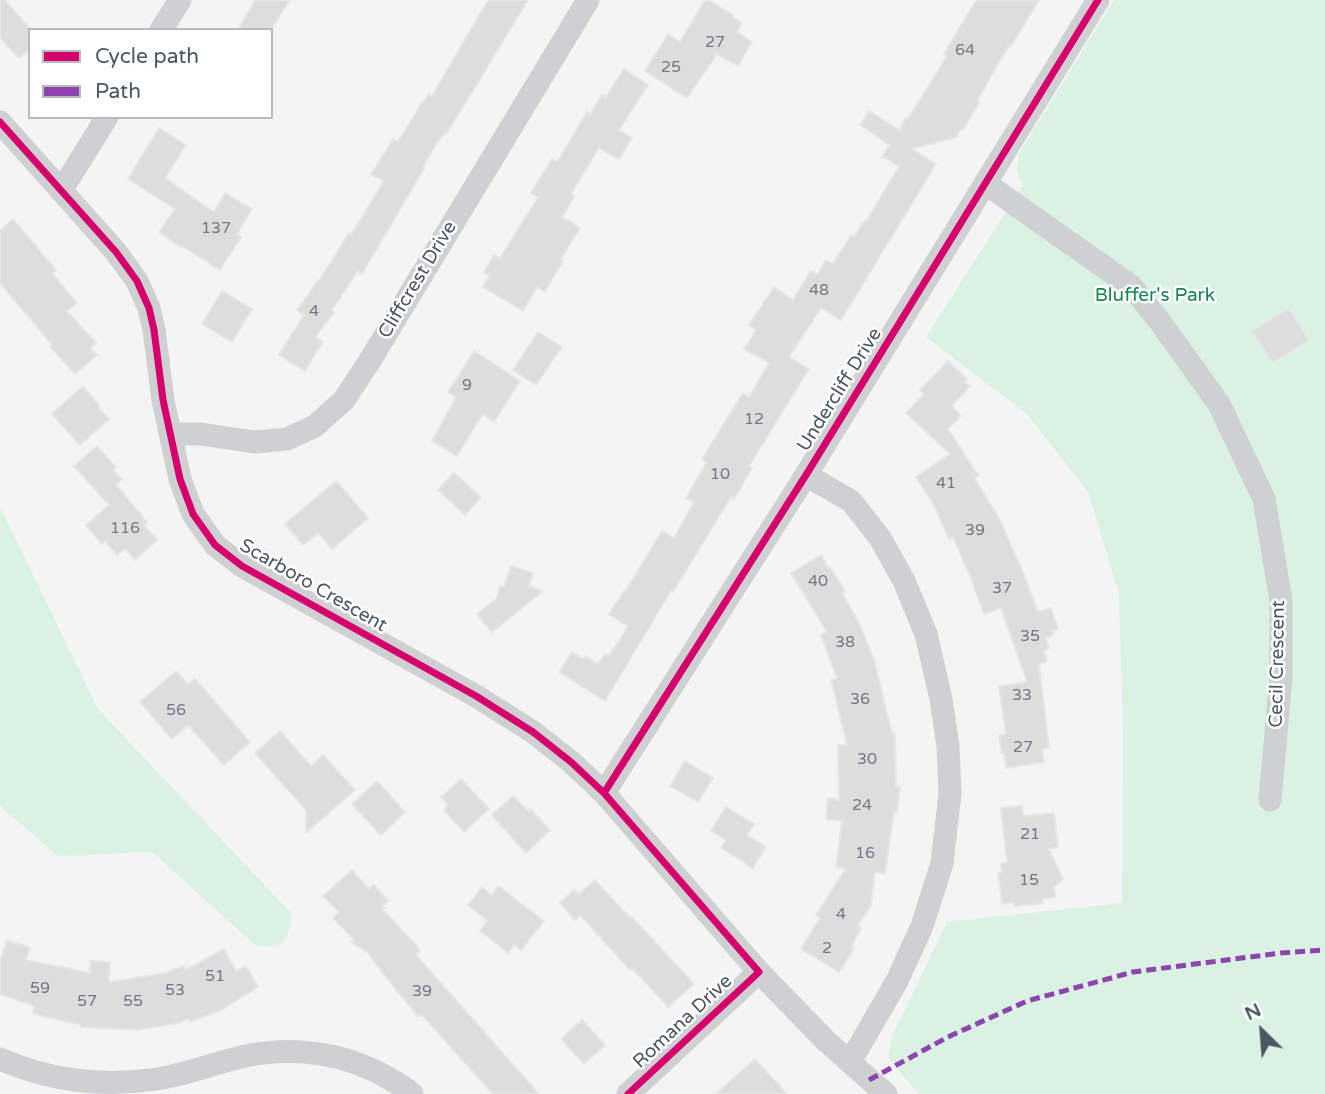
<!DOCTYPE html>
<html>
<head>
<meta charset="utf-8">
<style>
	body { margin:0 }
	#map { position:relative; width:1325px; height:1094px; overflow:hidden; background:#f4f4f4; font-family:"Varela Round",sans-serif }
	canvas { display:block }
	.legend { position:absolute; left:28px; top:28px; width:245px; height:91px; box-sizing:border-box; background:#fff; border:2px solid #b7bbc0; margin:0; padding:9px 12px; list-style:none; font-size:21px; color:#4a5661 }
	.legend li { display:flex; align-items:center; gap:14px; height:35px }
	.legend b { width:35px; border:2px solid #b7bbc0 }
	.north { position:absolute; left:1227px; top:996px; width:70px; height:70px; -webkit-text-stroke:5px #fff; paint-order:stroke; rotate:335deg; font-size:19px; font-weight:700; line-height:28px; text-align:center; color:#4a5661 }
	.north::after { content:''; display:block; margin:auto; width:24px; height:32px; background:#4a5661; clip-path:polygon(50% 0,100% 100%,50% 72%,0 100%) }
</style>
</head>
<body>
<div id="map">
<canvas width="1325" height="1094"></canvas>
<ul class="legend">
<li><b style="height:9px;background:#d6006c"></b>Cycle path</li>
<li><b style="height:9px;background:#8e44ad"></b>Path</li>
</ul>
<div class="north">N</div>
</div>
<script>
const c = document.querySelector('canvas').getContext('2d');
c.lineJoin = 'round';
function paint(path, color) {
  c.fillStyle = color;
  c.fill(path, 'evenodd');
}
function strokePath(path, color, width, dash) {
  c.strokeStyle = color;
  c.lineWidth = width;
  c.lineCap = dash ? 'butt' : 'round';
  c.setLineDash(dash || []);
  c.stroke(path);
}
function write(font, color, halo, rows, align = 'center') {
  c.font = font + ' "Varela Round",sans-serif';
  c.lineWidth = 5;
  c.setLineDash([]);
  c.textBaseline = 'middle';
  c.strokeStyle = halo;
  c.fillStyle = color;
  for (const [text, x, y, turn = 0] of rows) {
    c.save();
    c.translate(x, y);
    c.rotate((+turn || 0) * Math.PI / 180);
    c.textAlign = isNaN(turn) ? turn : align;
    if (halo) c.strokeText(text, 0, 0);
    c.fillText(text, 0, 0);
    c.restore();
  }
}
const green = new Path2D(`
	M1114,0h211v1094h-405l-10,-10 -22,-27 4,-20 55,-115 175,-19 1,-167 -4,-143 -31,-101 -61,-78 -101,-77 97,-152c-8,-14 -7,-18 -3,-33z
	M0,507l98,202 194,205c-2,26 -11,39 -38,30l-102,-92 -94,4 -58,-50z`);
const building = new Path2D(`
	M0,0h5l25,29v20l-11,9 -19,-20z
	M255,0h35l-19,30h-33z
	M488,0h40l-65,107 -18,28 -2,-1 -20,32 2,1 -63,107 -4,-3 -26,39 3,2 -20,25 8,5 -18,29 -26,-16 25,-40 -7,-5 29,-40 23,-37 2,2 33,-54 -13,-7 16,-25 6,-10 5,3 24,-40 1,1 6,-9 3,2z
	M705,0h3l25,15 -1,2 10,6 -5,9 15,10 -14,24 -21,-12 -30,44 -42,-27 23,-37 12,8z
	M976,0h63l-28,46 -2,-1 -31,54 1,4 -16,27h-3l-4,7 -44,12 24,15 -95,156 -20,-12 -32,49 20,12 -60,97 3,2 -18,31 -3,-2 -58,95 -2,-1 -66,110 -46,-29 13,-20 11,7 2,-3 13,8 7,-10 4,2 19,-30 -19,-12 15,-23 1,1 37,-61 12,7 20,-36 -8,-4 21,-36 -5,-3 41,-66 6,4 20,-34 -25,-14 12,-19 -7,-5 25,-38 19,13 18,-29 6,4 9,-15 7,4 18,-29 3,2 11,-17 1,1 33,-54 -15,-10 -3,1 9,-13 -30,-20 9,-14 30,19 7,-12 2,1 39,-63 -3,-2z
	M624,69l24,16 -29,45 13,8 -13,21 -20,-11 -28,46 3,3 -12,20 18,11 -19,31 2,2 -18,31 -8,-5 -14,24 -40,-24 7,-12 -6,-3 10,-17 6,3 38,-61 -7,-4 21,-34 5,3 30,-50 3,2 12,-19 4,2z
	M159,128l27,17 -21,33 49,34 11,-19 27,16 -15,25 4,3 -21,33 -38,-24 -1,1 -22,-15 16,-23 -47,-30z
	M13,219l43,51 -4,3 25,30 -10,8 29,32 -6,5 7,7 -22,19 -25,-27 2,-2 -52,-62v-52z
	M222,291l30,18 -20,33 -30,-18z
	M1289,308l20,32 -37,23 -20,-32z
	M538,332l24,15 -26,38 -23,-15z
	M474,351l46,30 -26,41 -11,-8 -26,42 -25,-15 24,-44 -8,-5z
	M948,361l19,18 -2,3 5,4 -18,20 9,10 -13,13 30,46 -4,3 24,38 26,59 14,37 13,-4 7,21 -6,2 1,4 -7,3 3,11 -5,2 3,10 -8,3 10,84 -7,1 2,13 -38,6 -2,-16h-3l-2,-17 7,-1 -7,-48 28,-4 -26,-74 -17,6 -13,-36 -18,-41 -4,2 -14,-32 -19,-30 34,-23 -44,-41 18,-19 -4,-4z
	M83,386l17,20 -1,2 10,11 -29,26 -28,-31z
	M97,446l19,21 -3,3 9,9 -6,6 31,37 -3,3 13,15 -22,20 -10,-11 -8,6 -12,-14 -3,3 -16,-19 23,-20 -35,-39z
	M454,473l27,24 -16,18 -27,-25z
	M336,481l32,37 -36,31 -14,-16 -15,12 -18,-21z
	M821,555l8,14 2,-1 14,24 -3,1 17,30 15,36 18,75 3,-1 1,54h4l-3,26 -3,-1 -9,62 -10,-2 -4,33 -13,21 3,2 -10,19 3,2 -15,23 -38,-23 19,-31 -4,-3 30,-47 -10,-1 6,-46 -16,-2 2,-21 11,2 -1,-55h9l-16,-65 6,-2 -16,-43 6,-3 -36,-59z
	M511,566l22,7 -4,13 14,5 -51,41 -15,-18 19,-15 4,-13 4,1z
	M176,671l12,14 7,-6 55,63 -26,23 -36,-40 -16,14 -32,-37z
	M280,731l31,35 12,-11 32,35 -49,43v-23l-51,-57z
	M685,761l28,17 -15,24 -28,-16z
	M461,779l28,30 -25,23 -20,-22 4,-5 -7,-8z
	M377,781l28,31 -24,23 -29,-31z
	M513,796l15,15 2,-2 20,21 -24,23 -34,-38z
	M1022,806l1,10 31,-3 4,34 -9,2 14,30 -9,8 1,10 -12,2v4l-29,3 -1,-3 -11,1 -4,-31 4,-1 -1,-9 6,-1 -6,-54z
	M726,807l28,17 -7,11 19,12 -13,21 -32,-20 5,-8 -15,-9z
	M352,870l17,19 5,-4 14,16 -6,5 3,2 -2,2 35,37 2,4 -4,4 123,139h-46l-71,-79 -4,1 -21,-25 -30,-39 -16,-10 3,-2 -21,-22 6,-6 -16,-16z
	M595,880l35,38 2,-1 62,67 -26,23 -36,-39 -2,2 -50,-55 -5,5 -15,-17 14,-13 5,4z
	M498,886l46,35 -23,29 -7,-5 -6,8 -28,-22 8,-10 -20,-16 14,-18 10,8z
	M7,940l23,8 -4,12 64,13v-12l20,1 -1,20 56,-9 19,-7 1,4 39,-21 12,22 10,-5 12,21 -35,22 -34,13 -1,-3 -9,4 -41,7 -57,-3v-2l-48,-11 1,-8 -34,-12v-33z
	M582,1020l23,25 -21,19 -23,-25z
	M755,1059l32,35h-71z`);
const minor = new Path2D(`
	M161,30l19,-30
	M0,122l116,130 21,29 12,27 5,22 9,70 17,79 13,35 22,31 27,21 234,130 57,36 38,30 33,31 155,179 67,69 60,53
	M985,183l146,103 27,33 61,85 45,95 17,102v76l-11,123
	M61,191l46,-74
	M171,434h30l53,8 33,-3 28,-13 29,-26 25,-38 219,-362
	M806,475l45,26 29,37 24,43 22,53 15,65 7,47 2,48 -8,69 -20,63 -25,55 -47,81
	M604,793l202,-318 292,-475
	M0,1059c49,22 104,28 157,20 30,-4 59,-17 89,-23 49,-10 100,-3 144,23 8,5 16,9 22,15
	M628,1094l131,-122`);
const quiet = new Path2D(`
	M869,1080l79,-43 79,-36 106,-29 148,-19 44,-3`);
const cycleway = new Path2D(`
	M0,122l116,130 21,29 12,27 5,22 9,70 17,79 13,35 22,31 27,21 234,130 57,36 38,30 33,31 155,179 -131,122
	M604,793l202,-318 292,-475`);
const numberNames = [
	["27",715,43],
	["64",965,51],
	["25",671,68],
	["137",216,229],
	["48",819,291],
	["4",314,312],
	["9",467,386],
	["12",754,420],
	["10",720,475],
	["41",946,484],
	["116",125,529],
	["39",975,531],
	["40",818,582],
	["37",1002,589],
	["35",1030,637],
	["38",845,643],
	["33",1022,696],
	["36",860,700],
	["56",176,711],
	["27",1023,748],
	["30",867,760],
	["24",862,806],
	["21",1030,835],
	["16",865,854],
	["15",1029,881],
	["4",841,915],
	["2",827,949],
	["51",215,977],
	["59",40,989],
	["53",175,991],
	["39",422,992],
	["57",87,1002],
	["55",133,1002]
];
const streetNames = [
	["Cliffcrest Drive",418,280,-59],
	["Undercliff Drive",840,390,-58],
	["Scarboro Crescent",313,586,30],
	["Cecil Crescent",1278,664,-89],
	["Romana Drive",683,1022,-43]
];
const parkNames = [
	["Bluffer's Park",1155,296]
];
paint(green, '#d9f2e3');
paint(building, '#ddddde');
strokePath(building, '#e5e6e7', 2);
strokePath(minor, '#ced0d2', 23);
strokePath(quiet, '#8e44ad', 5, [10, 5]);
strokePath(cycleway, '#d6006c', 7);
write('16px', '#707881', null, numberNames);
write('19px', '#4a5661', '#fff', streetNames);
write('19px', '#17864f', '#fff', parkNames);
</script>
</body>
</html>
